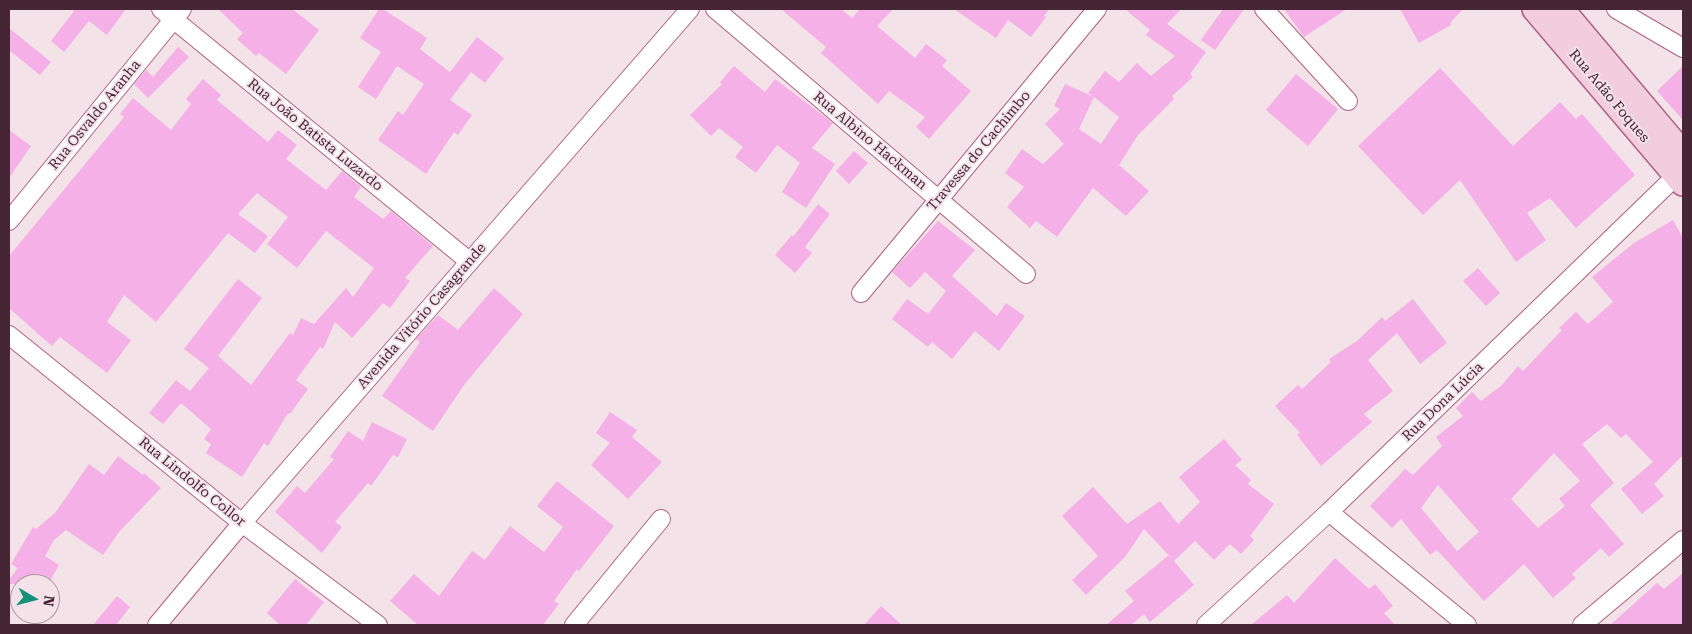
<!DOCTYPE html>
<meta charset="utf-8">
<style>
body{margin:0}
#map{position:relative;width:1692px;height:634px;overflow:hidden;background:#f4e2e9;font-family:"Roboto Serif",serif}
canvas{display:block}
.frame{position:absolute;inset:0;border:10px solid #462634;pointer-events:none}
.north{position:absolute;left:10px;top:574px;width:50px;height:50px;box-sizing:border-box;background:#f4e2e9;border:1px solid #ae97a1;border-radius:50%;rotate:98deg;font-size:14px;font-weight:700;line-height:20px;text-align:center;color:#462634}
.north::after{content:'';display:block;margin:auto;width:18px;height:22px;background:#149076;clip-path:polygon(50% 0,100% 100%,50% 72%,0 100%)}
</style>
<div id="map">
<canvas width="1692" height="634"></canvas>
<div class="frame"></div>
<div class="north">N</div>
</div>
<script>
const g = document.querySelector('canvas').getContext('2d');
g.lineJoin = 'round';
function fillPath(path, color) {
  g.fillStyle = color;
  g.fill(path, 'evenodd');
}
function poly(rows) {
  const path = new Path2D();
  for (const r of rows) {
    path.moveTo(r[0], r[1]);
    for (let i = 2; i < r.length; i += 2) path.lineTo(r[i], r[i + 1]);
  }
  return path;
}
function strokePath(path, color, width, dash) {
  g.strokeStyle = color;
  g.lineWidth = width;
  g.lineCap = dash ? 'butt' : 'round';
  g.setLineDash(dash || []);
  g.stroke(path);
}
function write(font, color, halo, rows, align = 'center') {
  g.font = font + ' "Roboto Serif",serif';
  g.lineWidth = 4;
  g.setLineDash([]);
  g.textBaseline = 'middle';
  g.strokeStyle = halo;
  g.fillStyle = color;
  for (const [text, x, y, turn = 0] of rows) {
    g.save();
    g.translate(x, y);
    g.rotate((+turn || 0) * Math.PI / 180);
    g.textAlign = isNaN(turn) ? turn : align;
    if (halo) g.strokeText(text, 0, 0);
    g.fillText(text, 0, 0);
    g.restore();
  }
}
const building = poly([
 [71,9,126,9,107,35,89,21,64,52,51,41,74,11],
 [218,9,292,9,319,30,286,74,259,53,256,56,237,39,243,33],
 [379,9,383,9,427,38,420,49,450,72,477,37,504,58,485,83,471,72,450,100,472,115,458,135,454,132,426,174,378,140,398,111,403,115,424,84,397,66,376,99,358,87,381,52,360,38],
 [781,9,841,9,852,18,860,9,893,9,877,26,915,58,926,44,947,60,942,66,971,91,929,139,916,127,925,117,889,91,878,104,821,53,826,47],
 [954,9,1049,9,1044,16,1046,17,1031,37,1008,20,996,38],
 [1125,9,1181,9,1167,24,1206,52,1190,74,1193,77,1172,96,1174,99,1138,135,1119,165,1149,191,1126,216,1093,188,1057,237,1036,221,1030,228,1007,207,1024,187,1005,173,1022,149,1043,164,1064,144,1045,124,1060,109,1054,106,1065,84,1094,97,1088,93,1105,71,1119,82,1137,63,1151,76,1175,56,1146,35,1150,30],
 [1094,97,1119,117,1101,144,1079,129],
 [1223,9,1244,9,1215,50,1201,40],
 [1284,9,1347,9,1304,37],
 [1400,9,1463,9,1450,23,1451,25,1419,43],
 [9,28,51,62,40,75,9,50],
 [178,47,189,57,148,98,134,84,146,70,153,77],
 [734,66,765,92,775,79,833,123,812,148,835,164,806,208,782,192,800,163,777,145,756,173,735,157,743,147,719,128,711,136,690,115,722,84,720,82],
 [1683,66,1683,120,1657,91],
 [1440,68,1513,146,1560,102,1576,119,1582,114,1635,175,1576,228,1550,198,1527,213,1546,240,1516,262,1460,180,1423,215,1358,146],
 [1296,74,1338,109,1308,146,1266,110],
 [203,79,221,95,217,100,268,142,278,130,297,145,286,159,326,190,342,171,361,187,354,197,383,219,391,211,433,246,405,278,410,281,390,308,383,303,352,338,335,322,323,349,320,347,296,380,308,389,290,414,288,413,268,446,264,443,242,477,206,453,211,444,204,439,211,429,181,403,163,424,149,413,176,380,190,391,209,368,184,349,238,279,262,298,218,356,251,385,290,333,293,335,301,318,314,324,346,288,353,297,374,268,326,231,297,268,267,244,288,217,257,193,238,214,268,236,255,253,228,233,156,322,124,295,107,322,131,340,107,373,60,337,52,346,9,308,9,256,124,117,120,114,133,98,171,130,191,104,186,99],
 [9,130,31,146,9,178],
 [854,151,868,163,849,184,836,171],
 [818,204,830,214,805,247,812,253,795,273,775,255,792,235,793,237],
 [1673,220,1683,238,1683,455,1654,484,1664,496,1642,514,1621,489,1653,462,1626,434,1621,438,1607,424,1582,444,1614,483,1590,505,1624,544,1609,557,1601,548,1572,574,1576,578,1553,598,1524,564,1484,601,1437,550,1430,555,1401,519,1392,528,1370,506,1405,469,1413,475,1442,446,1436,437,1463,416,1456,408,1472,392,1481,401,1502,385,1518,366,1523,371,1562,330,1559,328,1576,312,1588,324,1613,302,1592,277,1634,243],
 [1554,453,1580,481,1559,499,1565,506,1538,528,1511,499],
 [1438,485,1479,532,1457,551,1421,508],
 [938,221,975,250,952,276,997,316,1006,303,1025,316,999,351,975,331,952,359,932,342,928,347,892,319,907,299,928,314,946,291,925,272,910,288,892,272],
 [1478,268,1500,293,1486,306,1463,281],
 [494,288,523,314,464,385,433,431,382,396,420,342,416,339,438,315,458,330],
 [1413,299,1447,343,1420,364,1397,333,1368,360,1393,391,1364,414,1372,422,1321,466,1297,435,1300,433,1275,406,1298,385,1302,389,1331,362,1329,359,1357,341,1382,317,1385,321],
 [610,412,637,430,632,437,662,462,628,499,591,465,610,443,596,433],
 [372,422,407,439,398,457,393,455,371,486,368,483,335,522,342,527,322,553,275,512,297,486,305,493,334,459,330,457,348,431,363,441],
 [1224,439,1242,460,1235,465,1251,480,1248,484,1274,504,1250,536,1254,540,1241,554,1230,544,1214,560,1195,541,1174,561,1144,529,1125,557,1086,595,1072,580,1098,556,1062,516,1093,487,1127,524,1160,501,1178,524,1200,502,1179,477],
 [118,456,143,475,144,473,161,488,119,532,103,555,66,530,54,540,45,556,59,565,48,584,9,584,9,580,18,568,11,564,33,527,36,529,55,513,89,464,104,475],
 [557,481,614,526,579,571,577,569,554,601,559,604,543,625,418,625,390,601,414,574,439,596,472,551,485,560,510,526,544,552,563,527,537,506],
 [1169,555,1194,585,1150,622,1144,614,1131,625,1106,625,1134,601,1125,591],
 [1335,558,1369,589,1375,584,1393,606,1384,613,1395,625,1251,625,1287,595,1294,603],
 [1683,573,1683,625,1610,625,1657,583,1664,589],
 [295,579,324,602,306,625,280,625,267,613],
 [117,596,130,607,116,625,93,625],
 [881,606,902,625,864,625]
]);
const minor = poly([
 [161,9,470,262],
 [715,9,1026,274],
 [1264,9,1348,101],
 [1616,9,1683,48],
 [9,221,182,9],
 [861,293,1097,9],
 [9,335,242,523,378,625],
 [1329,512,1467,625],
 [157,625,242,523,690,9],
 [574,625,661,519],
 [1206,625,1329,512,1677,175],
 [1582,625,1683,540]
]);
const secondary = poly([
 [1535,9,1683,183],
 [1561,9,1683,154]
]);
const streetNames = [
 ["Rua Adão Foques",1609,96,50],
 ["Rua Osvaldo Aranha",95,115,-51],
 ["Rua João Batista Luzardo",315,135,39],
 ["Rua Albino Hackman",870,141,40],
 ["Travessa do Cachimbo",979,151,-50],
 ["Avenida Vitório Casagrande",422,316,-49],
 ["Rua Dona Lúcia",1443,402,-44],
 ["Rua Lindolfo Collor",192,482,39]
];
fillPath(building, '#f4b0e7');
strokePath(minor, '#ad6182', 20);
strokePath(secondary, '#ad6182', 28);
strokePath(minor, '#fff', 18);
strokePath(secondary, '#f1cdde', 25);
write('14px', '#462634', '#f4e2e9', streetNames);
</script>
